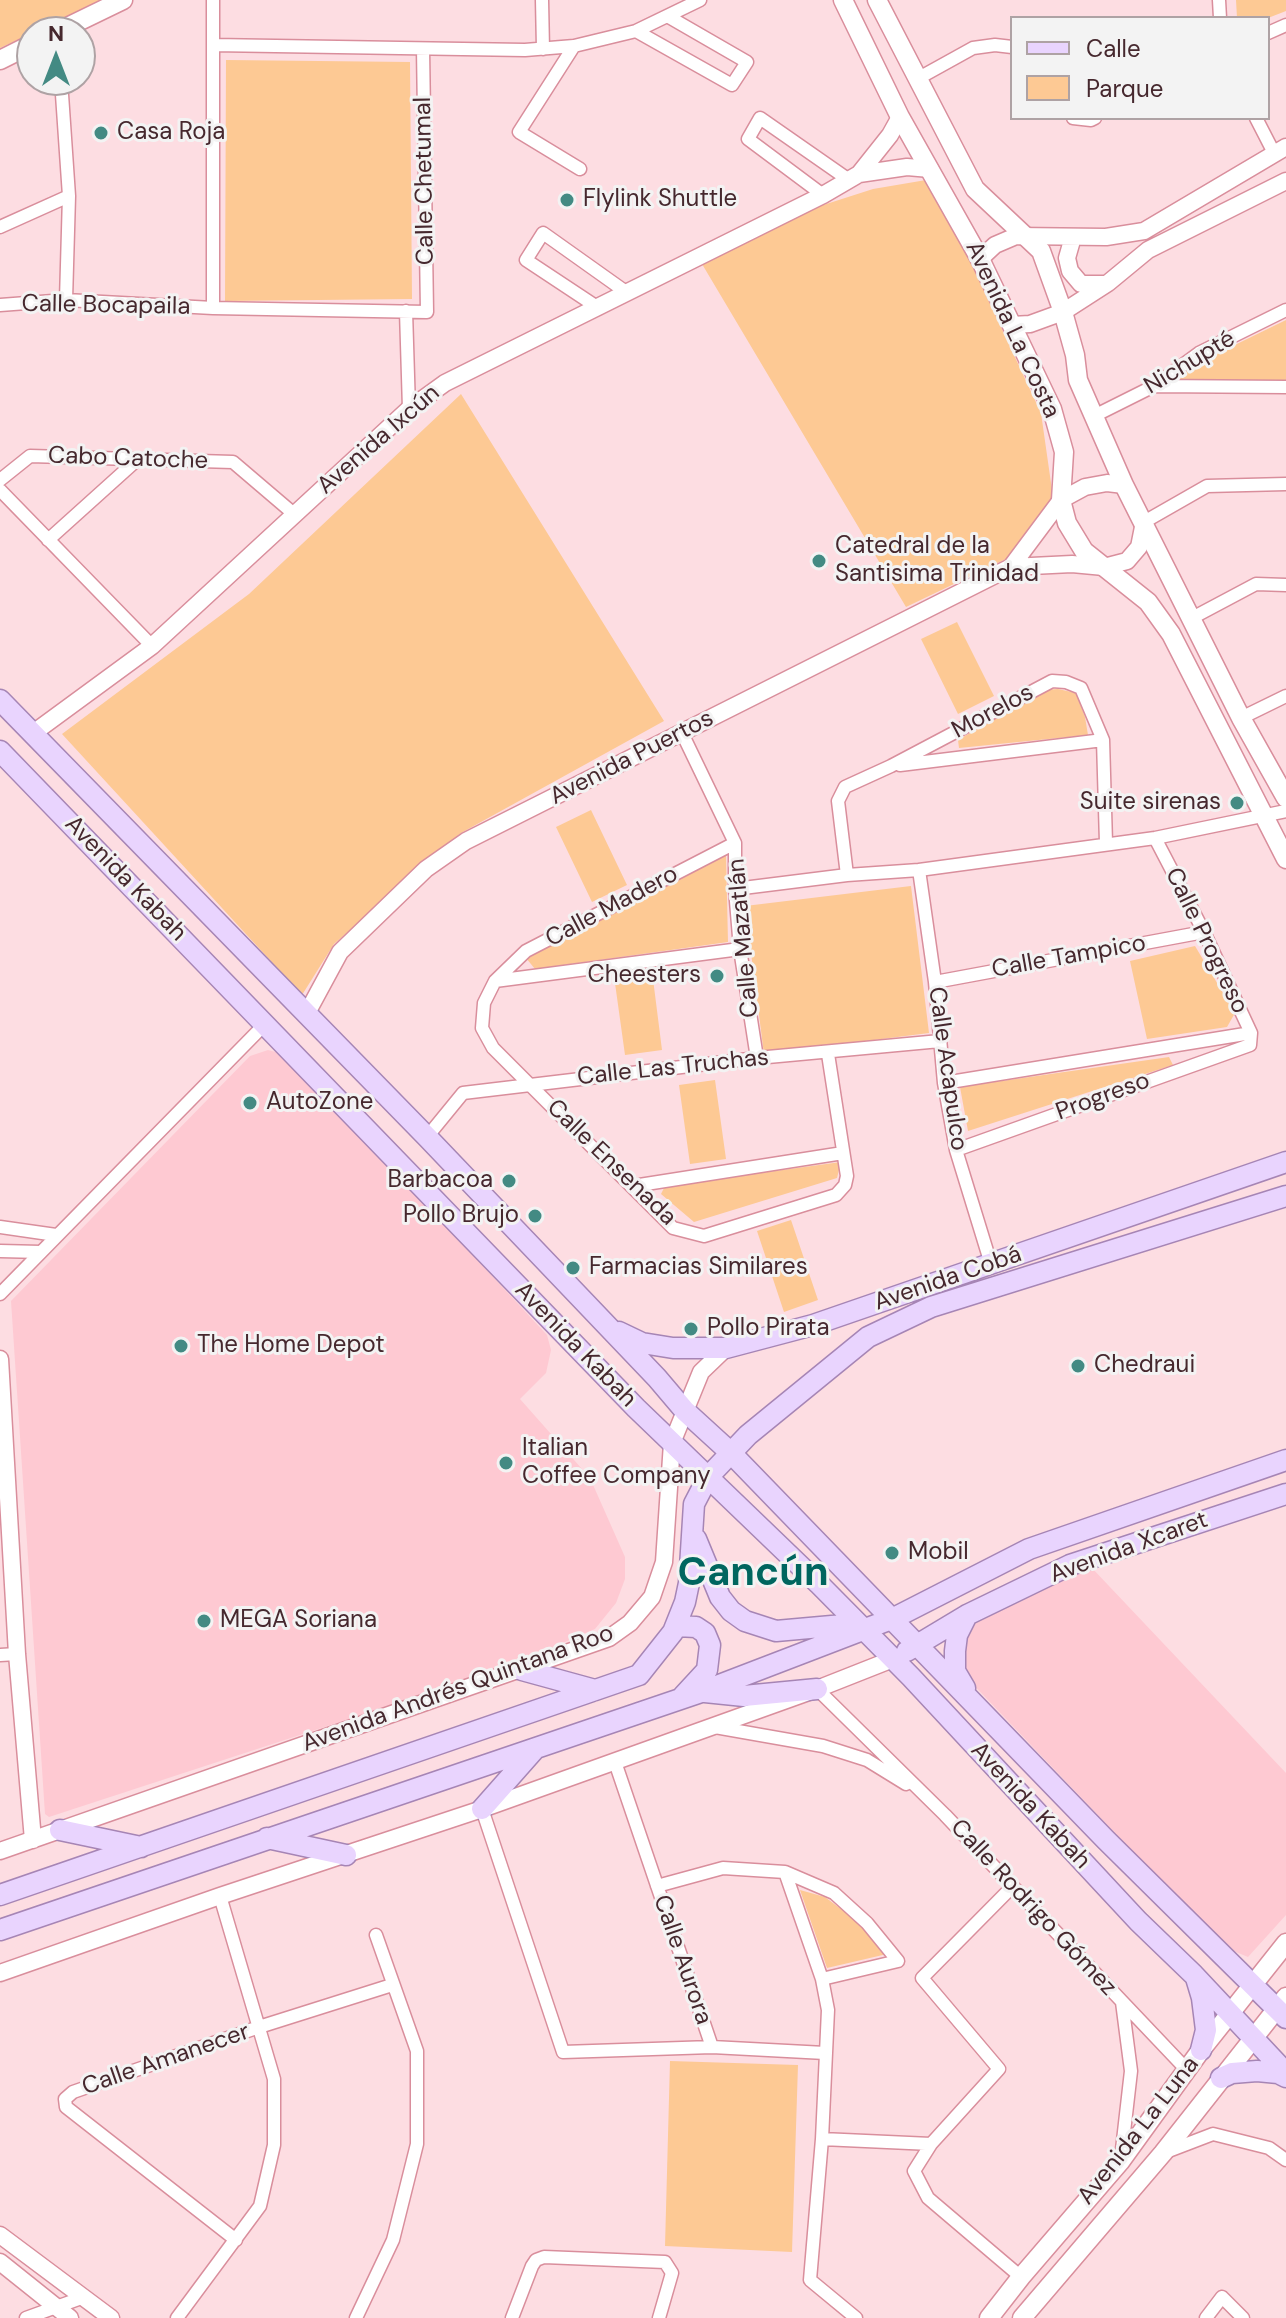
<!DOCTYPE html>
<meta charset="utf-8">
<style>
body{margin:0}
#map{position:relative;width:1286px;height:2318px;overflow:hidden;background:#fddde2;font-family:"DM Sans",sans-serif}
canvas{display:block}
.legend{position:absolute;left:1010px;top:16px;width:260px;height:104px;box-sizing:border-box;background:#f3f3f3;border:2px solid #aea2a4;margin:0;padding:10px 14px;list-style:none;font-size:24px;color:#46282e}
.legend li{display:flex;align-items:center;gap:16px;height:40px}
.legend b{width:40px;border:2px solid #aea2a4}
.north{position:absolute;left:16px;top:16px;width:80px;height:80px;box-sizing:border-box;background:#f3f3f3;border:2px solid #aea2a4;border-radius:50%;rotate:0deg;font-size:22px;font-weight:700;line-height:32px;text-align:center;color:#46282e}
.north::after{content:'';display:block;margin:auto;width:28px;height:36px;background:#438a83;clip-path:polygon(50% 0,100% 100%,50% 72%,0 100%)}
</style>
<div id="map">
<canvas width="1286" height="2318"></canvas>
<ul class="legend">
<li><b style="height:10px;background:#e9d4fe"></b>Calle</li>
<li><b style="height:22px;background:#fdc994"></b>Parque</li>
</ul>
<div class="north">N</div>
</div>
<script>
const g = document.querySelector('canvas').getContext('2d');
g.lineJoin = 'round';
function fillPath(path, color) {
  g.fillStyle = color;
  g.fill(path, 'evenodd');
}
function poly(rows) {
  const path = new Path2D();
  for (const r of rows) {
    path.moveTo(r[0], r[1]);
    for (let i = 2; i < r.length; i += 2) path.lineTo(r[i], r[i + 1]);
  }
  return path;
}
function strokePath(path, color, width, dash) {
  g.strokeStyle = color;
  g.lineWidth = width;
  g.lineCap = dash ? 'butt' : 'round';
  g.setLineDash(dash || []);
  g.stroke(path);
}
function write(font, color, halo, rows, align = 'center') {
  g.font = font + ' "DM Sans",sans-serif';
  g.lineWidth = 6;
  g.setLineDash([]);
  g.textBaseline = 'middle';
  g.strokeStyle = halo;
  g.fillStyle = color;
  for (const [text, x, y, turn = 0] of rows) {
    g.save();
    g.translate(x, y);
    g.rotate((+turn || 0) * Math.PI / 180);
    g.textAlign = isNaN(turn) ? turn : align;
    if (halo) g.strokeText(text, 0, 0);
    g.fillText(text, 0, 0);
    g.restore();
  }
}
const built = poly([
 [268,1050,287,1055,547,1335,551,1350,546,1373,520,1399,590,1478,625,1557,625,1579,616,1603,595,1629,505,1668,49,1817,45,1814,11,1301,250,1056],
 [1091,1567,1286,1773,1286,1915,1248,1957,1224,1947,965,1676,960,1640,971,1620]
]);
const green = poly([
 [0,0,104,0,0,48],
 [1236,0,1286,0,1286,11,1268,18,1237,18],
 [226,60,410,62,412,299,225,301],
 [932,179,1041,413,1053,497,1006,559,906,607,702,264,817,207,873,189],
 [1286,320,1286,383,1168,381,1204,360],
 [461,394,664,721,461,833,334,944,302,995,62,734,249,594],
 [957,622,994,696,958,714,921,639],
 [1058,689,1076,693,1085,717,1088,735,959,748,958,740,1043,690],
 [591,810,627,885,592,902,556,827],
 [726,855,728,942,535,969,526,958],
 [911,886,929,1033,764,1054,745,906],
 [1195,946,1235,1013,1227,1027,1147,1039,1130,961],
 [652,971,662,1050,625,1055,614,976],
 [1169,1057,1173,1065,968,1131,960,1087],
 [715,1080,726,1159,690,1164,679,1085],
 [841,1162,837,1178,694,1222,661,1194,665,1186],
 [791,1220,818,1300,784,1312,757,1231],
 [800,1890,825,1897,858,1922,887,1954,827,1968],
 [670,2061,798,2065,792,2252,665,2246]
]);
const minor = poly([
 [213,0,213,308],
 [542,0,543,49],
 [1219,0,1220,18],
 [636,31,732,85,747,62,669,17],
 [1268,33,1286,25],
 [213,45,525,50,574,46,636,31,700,0],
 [574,46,519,132,580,169],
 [917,79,973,48,995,45,1012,47],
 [61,80,69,196,66,300],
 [1073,118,1091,120,1095,118],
 [1256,118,1274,153],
 [823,195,748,139,760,118,849,180],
 [0,227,69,196],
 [0,305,66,300,213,308,427,312,423,49],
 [597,307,526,260,543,233,626,292],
 [406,311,409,409],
 [1154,386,1286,387],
 [1094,416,1154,386,1199,353,1286,310],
 [0,480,30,456,233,462,294,514],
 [0,490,152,646],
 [1144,522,1207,486,1286,484],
 [48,540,138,459],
 [1192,618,1256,584,1286,585],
 [1241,718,1286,696],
 [682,733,735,843,735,889,740,949,757,1058],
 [900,765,1103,740],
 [735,843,526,951,495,981,484,1003,482,1028,493,1048,673,1228,704,1236,836,1195,845,1185,847,1176,828,1054],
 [919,870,935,982,944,1083,956,1150,991,1264],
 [847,875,838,801,845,787,891,766,1052,681,1066,682,1081,688,1103,740,1106,843],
 [735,889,847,875,919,870,1155,838,1286,811],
 [495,981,740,949],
 [935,982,1204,932],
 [944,1083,1251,1033],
 [427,1137,463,1093,757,1058,940,1041],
 [956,1150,1250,1045,1251,1033,1204,932,1155,838],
 [633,1186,843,1153],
 [0,1227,56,1235],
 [0,1251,41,1252],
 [0,1294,266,1023],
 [0,1655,17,1654],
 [817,1689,945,1815,1187,2070],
 [715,1727,823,1746,867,1760,906,1784],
 [615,1762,712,2047],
 [482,1809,563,2052,712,2047,825,2053],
 [785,1872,822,1979,828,2010,822,2139],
 [657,1886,723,1868,785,1872,834,1893,867,1923,898,1961,822,1979],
 [931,2144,999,2069,922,1978,1012,1887],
 [1166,2152,1213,2134,1269,2148,1286,2160],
 [1121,2158,1131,2071,1122,2002],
 [236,2240,66,2107,65,2099,73,2092,259,2027,392,1985],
 [26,2318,84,2297],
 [177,2318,260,2206,274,2145,274,2079,220,1896],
 [356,2318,393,2240,417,2144,417,2051,376,1935],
 [512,2318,532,2266,536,2260,544,2257,665,2262,672,2273,659,2318],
 [856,2318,810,2280,822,2139,931,2144,914,2171,928,2198,1021,2277],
 [1206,2318,1222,2297,1243,2318]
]);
const tertiary = poly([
 [859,174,907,167,930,169],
 [1073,237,1067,258,1070,271,1081,284,1104,284],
 [980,259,995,245,1016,236,1106,237,1144,231,1286,147],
 [1012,325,1030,324,1063,312,1108,283,1148,250,1286,181],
 [1011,567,1061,500,1085,487,1107,483,1124,485],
 [32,734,152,646,409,409,445,383,823,195,859,174,890,135,900,117],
 [307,1013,340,952,426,869,466,841,1011,567,1072,564,1104,567,1127,561,1139,547,1144,522],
 [0,1359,17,1654,33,1840],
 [0,1851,609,1638,630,1623,652,1597,664,1562,672,1443,701,1372,726,1348],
 [0,1973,220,1896,482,1809,817,1689,893,1659],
 [0,2235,111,2318],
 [0,2262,70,2318]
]);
const secondary = poly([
 [843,0,900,117,980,259,1052,409,1064,452,1061,500,1067,523,1084,551,1148,602,1171,634,1286,859],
 [877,0,975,189,1041,251,1063,312,1075,355,1078,380,1124,485,1241,718,1286,798],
 [57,32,123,0],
 [0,60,32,44],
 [989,2318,1021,2277,1120,2162,1201,2050,1286,1943],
 [1022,2318,1163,2153,1286,1997]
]);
const primary = poly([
 [0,700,427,1137,657,1378,685,1411,731,1453,1106,1840,1286,2018],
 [0,751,636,1408,819,1584,911,1677,1138,1921,1194,1975,1286,2073],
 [619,1332,642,1343,673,1348,726,1348,813,1325,1286,1162],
 [696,1539,720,1597,731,1611,745,1621,776,1631,843,1625,864,1631],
 [676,1626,696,1627,705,1633,710,1645,707,1670,683,1696],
 [907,1651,967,1615,1070,1565,1286,1494],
 [522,1670,595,1690],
 [965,1688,955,1671,955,1651,957,1635,967,1615],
 [705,1692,744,1696,817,1689],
 [482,1809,535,1749],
 [60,1830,141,1847],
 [267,1838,346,1855],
 [0,1895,639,1675,673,1632,685,1602,689,1583,694,1504,708,1477,748,1435,868,1337,931,1307,1286,1196],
 [0,1930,701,1692,894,1618,1029,1549,1286,1460],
 [1196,1978,1202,1998,1206,2030,1201,2050],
 [1221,2078,1232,2073,1257,2071,1278,2073,1286,2077]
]);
const markers = [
 [101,133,8,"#438a83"],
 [567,200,8,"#438a83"],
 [819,561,8,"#438a83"],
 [1237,803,8,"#438a83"],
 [717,976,8,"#438a83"],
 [250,1103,8,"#438a83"],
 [509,1181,8,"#438a83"],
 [535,1216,8,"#438a83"],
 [573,1268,8,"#438a83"],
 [691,1329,8,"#438a83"],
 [181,1346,8,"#438a83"],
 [1078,1366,8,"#438a83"],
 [506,1463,8,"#438a83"],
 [892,1553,8,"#438a83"],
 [204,1621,8,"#438a83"]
];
const poiNames = [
 ["Casa Roja",117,133],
 ["Flylink Shuttle",583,200],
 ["Catedral de la",835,547],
 ["Santisima Trinidad",835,575],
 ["Suite sirenas",1221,803,"right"],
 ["Cheesters",701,976,"right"],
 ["AutoZone",266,1103],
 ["Barbacoa",493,1181,"right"],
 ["Pollo Brujo",519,1216,"right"],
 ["Farmacias Similares",589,1268],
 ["Pollo Pirata",707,1329],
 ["The Home Depot",197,1346],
 ["Chedraui",1094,1366],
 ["Italian",522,1449],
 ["Coffee Company",522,1477],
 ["Mobil",908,1553],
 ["MEGA Soriana",220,1621]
];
const streetNames = [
 ["Calle Chetumal",425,181,-91],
 ["Calle Bocapaila",106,306,1],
 ["Avenida La Costa",1012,330,65],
 ["Nichupté",1190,363,-31],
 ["Avenida Ixcún",379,440,-41],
 ["Cabo Catoche",128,459,2],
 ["Morelos",993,712,-28],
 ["Avenida Puertos",632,758,-27],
 ["Avenida Kabah",125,879,46],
 ["Calle Madero",612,907,-28],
 ["Calle Mazatlán",744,938,-95],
 ["Calle Progreso",1206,941,64],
 ["Calle Tampico",1069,957,-10],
 ["Calle Las Truchas",673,1068,-6],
 ["Calle Acapulco",947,1069,82],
 ["Progreso",1103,1097,-20],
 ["Calle Ensenada",611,1163,44],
 ["Avenida Cobá",948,1279,-19],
 ["Avenida Kabah",575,1345,46],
 ["Avenida Xcaret",1129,1548,-20],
 ["Avenida Andrés Quintana Roo",458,1689,-20],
 ["Avenida Kabah",1030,1806,47],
 ["Calle Rodrigo Gómez",1033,1908,47],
 ["Calle Aurora",682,1960,71],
 ["Calle Amanecer",166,2060,-19],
 ["Avenida La Luna",1139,2131,-52]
];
const townNames = [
 ["Cancún",753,1575]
];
fillPath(built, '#fec9d2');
fillPath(green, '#fdc994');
strokePath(minor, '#d98e9c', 15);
strokePath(tertiary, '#d98e9c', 19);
strokePath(secondary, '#d98e9c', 21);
strokePath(primary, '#a685b5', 23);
strokePath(minor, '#fff', 12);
strokePath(tertiary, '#fff', 16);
strokePath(secondary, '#fff', 18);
strokePath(primary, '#e9d4fe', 20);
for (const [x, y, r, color] of markers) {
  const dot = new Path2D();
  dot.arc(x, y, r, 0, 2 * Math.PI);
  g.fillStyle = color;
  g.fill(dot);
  strokePath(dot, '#f3f3f3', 3);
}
write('24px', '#46282e', '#f3f3f3', poiNames, 'left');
write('24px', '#46282e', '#f3f3f3', streetNames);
write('bold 40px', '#00665f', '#f3f3f3', townNames);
</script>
